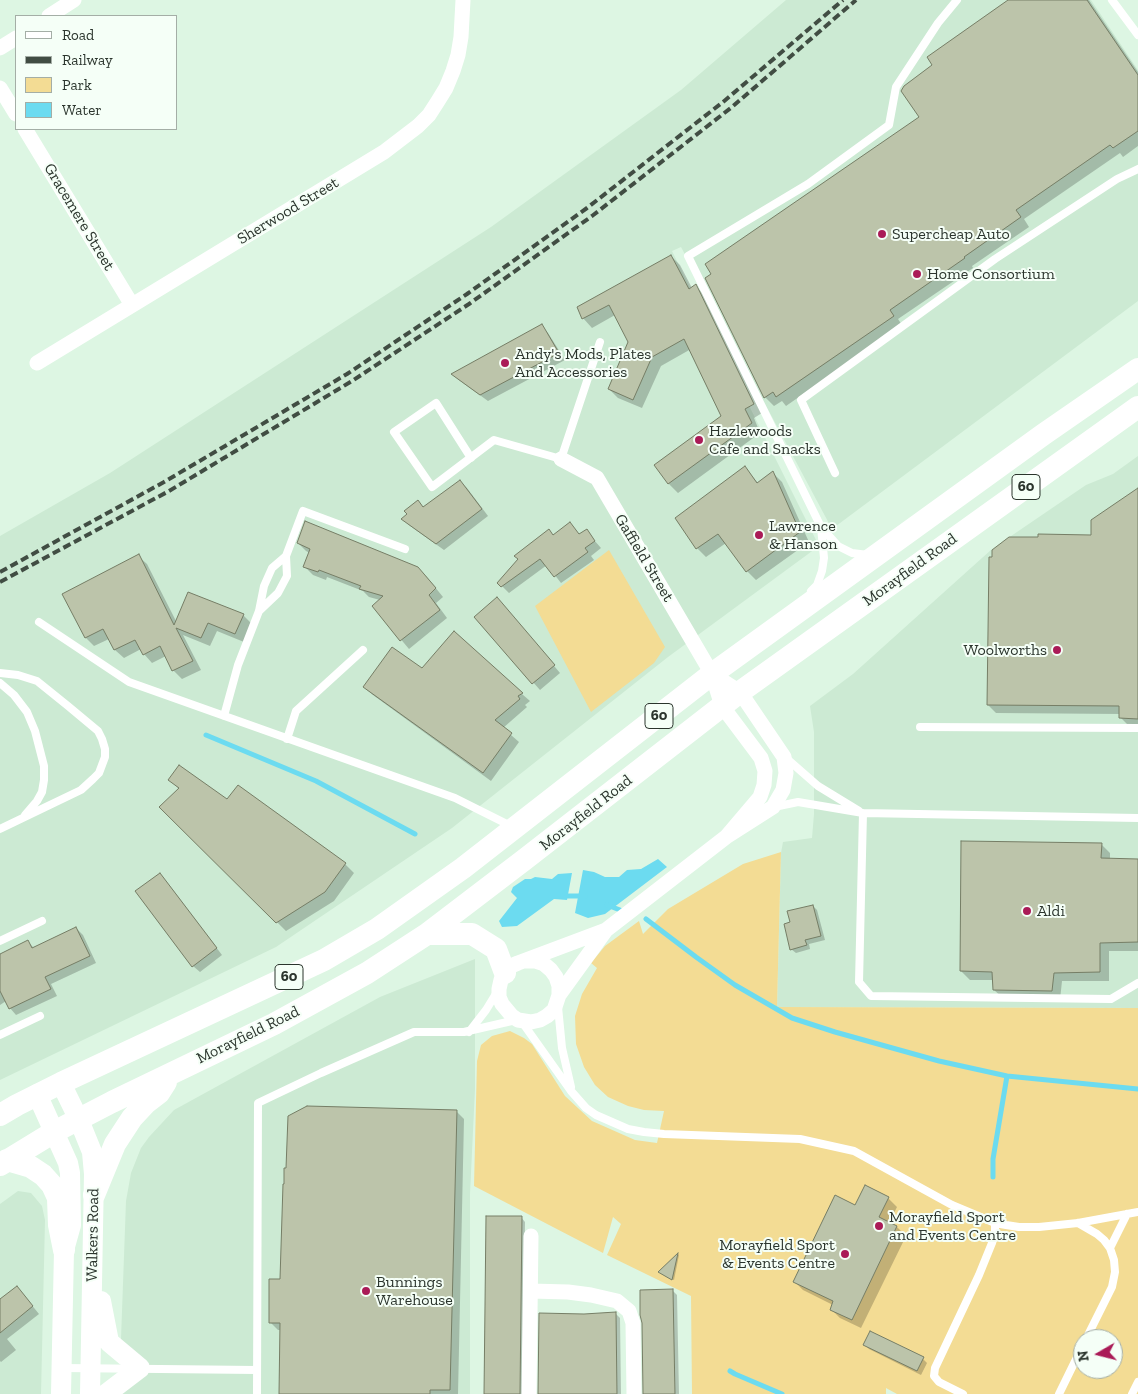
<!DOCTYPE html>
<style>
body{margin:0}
#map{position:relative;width:1138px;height:1394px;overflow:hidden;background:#ddf6e3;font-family:"Zilla Slab",serif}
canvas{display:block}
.legend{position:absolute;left:15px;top:15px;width:162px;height:115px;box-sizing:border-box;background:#f5fff7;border:1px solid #a4aea6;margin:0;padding:6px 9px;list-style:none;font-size:15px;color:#2b352d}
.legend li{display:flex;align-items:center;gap:10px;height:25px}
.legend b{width:25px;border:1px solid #a4aea6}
.north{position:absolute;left:1073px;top:1329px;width:50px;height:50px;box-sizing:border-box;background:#f5fff7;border:1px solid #a4aea6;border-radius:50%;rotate:262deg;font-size:14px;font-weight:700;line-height:20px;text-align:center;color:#2b352d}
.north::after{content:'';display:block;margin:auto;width:18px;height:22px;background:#aa1b57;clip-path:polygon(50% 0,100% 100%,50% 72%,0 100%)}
</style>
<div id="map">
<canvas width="1138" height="1394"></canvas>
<ul class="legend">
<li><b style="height:6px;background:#fff"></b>Road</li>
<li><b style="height:6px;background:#414d43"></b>Railway</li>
<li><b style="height:14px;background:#f3dc94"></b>Park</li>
<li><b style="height:14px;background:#6cdbf0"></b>Water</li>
</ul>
<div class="north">N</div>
</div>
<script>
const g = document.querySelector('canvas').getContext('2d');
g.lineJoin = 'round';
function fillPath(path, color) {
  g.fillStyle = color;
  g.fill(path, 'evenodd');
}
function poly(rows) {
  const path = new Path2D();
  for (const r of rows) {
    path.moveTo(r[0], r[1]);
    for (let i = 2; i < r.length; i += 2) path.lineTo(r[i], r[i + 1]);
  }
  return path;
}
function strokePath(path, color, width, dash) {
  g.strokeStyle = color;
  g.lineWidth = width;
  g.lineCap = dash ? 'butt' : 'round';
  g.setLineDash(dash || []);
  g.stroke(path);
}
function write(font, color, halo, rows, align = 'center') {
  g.font = font + ' "Zilla Slab",serif';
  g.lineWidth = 4;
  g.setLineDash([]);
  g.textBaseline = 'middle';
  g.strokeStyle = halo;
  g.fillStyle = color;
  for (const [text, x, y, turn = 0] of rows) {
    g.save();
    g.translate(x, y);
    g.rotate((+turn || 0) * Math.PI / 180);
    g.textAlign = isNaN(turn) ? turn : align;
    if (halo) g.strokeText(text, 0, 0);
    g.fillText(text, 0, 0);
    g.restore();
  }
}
const built = poly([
 [786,0,1091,0,1138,70,1138,301,832,529,681,247,672,251,819,546,668,657,452,828,276,947,0,1080,0,536,110,473,491,227,681,90],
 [1138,456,1138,1008,777,1007,781,853,783,842,812,838,814,814,814,732,810,706,853,674,992,549,1086,485,1113,474],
 [475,959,475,1089,470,1194,470,1394,119,1394,126,1201,131,1173,141,1148,149,1137,174,1110,380,997],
 [18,1191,31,1193,42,1206,45,1220,41,1394,0,1394,0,1204]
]);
const green = poly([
 [609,550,665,647,654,663,591,712,535,606],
 [781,852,777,1007,1138,1008,1138,1394,897,1394,886,1388,886,1394,692,1394,691,1296,607,1255,621,1224,613,1217,603,1253,474,1186,477,1061,481,1045,492,1036,510,1031,524,1038,532,1044,565,1096,592,1121,635,1140,657,1143,664,1111,644,1110,628,1106,608,1097,595,1085,584,1067,576,1044,575,1016,582,994,597,968,591,963,605,946,639,921,643,934,668,909,743,864],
 [1083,1339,1113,1339,1113,1369,1083,1369]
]);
const water = poly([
 [658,859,667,867,605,914,588,918,575,913,583,870,594,872,605,877,619,877,627,870,641,869],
 [572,873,567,900,554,899,517,926,502,927,499,921,517,898,511,892,513,887,525,879,531,879,535,877,552,879,558,874]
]);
const shadow = poly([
 [1011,0,1089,0,1138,72,1138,146,1123,157,1120,153,1024,219,1029,227,972,266,973,268,898,319,902,325,786,406,782,401,774,406,765,397,921,117,934,66],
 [671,256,680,265,692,288,696,286,704,295,762,413,754,418,760,433,678,493,669,484,656,465,723,416,691,349,661,366,642,408,618,398,609,389,629,342,615,315,592,328,583,318,579,308],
 [541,326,548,333,565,360,488,401,459,380,453,374],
 [745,468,758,483,773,473,782,482,809,542,756,580,747,571,726,543,706,557,697,548],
 [460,482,467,488,488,516,444,550,409,525,403,519,418,501,424,508],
 [1138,490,1138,726,1129,726,1121,718,1121,714,996,713,988,705,1092,536],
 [570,524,580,535,586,531,601,548,591,556,594,560,561,583,547,565,509,593,499,583,553,536],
 [298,543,426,576,443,597,436,603,447,618,409,649,373,606,380,600,369,597,363,591,327,577,326,580,313,575,305,567,310,553,306,551],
 [138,556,147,564,177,623,243,615,252,624,244,642,217,631,210,646,183,635,201,670,182,679,173,670,166,656,152,663,144,654,141,649,124,658,115,650,109,639,94,646,86,638],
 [504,606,560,673,540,690,476,617],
 [364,687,522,694,530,701,525,705,527,707,503,728,519,742,491,781,373,695],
 [170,780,227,801,345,864,354,873,334,901,286,931,161,807,179,789],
 [1101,844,1110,853,1110,860,1138,860,1138,951,1109,951,1109,981,1062,981,1060,1000,1004,999,994,990,994,980,970,980,961,971],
 [160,874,166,881,222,955,200,972,193,966],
 [813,906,817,910,825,940,809,944,810,949,796,953,791,949],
 [76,928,83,935,96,963,51,984,57,996,16,1015,10,1008,6,1001,0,1005,0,955,28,942,34,948],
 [456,1111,464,1119,458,1394,280,1394,281,1330,278,1330,270,1322,282,1281],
 [888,1198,897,1207,889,1223,897,1227,906,1236,861,1328,840,1318,831,1309,833,1305,803,1290,794,1281,856,1207],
 [521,1217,525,1222,523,1394,486,1394],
 [678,1254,679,1255,674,1280,661,1273],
 [17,1287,39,1314,7,1339,16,1350,1,1362,0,1361,0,1301],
 [673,1291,677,1295,679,1394,645,1394],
 [616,1314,620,1318,621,1394,540,1394],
 [865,1345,923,1359,927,1363,921,1375,869,1349]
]);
const stream = poly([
 [206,735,316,781,415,834],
 [563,896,585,896],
 [607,905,620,910],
 [646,919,696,957,735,985,792,1018,835,1032,939,1061,1007,1076,1138,1089],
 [993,1177,993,1159,1007,1076],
 [730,1371,735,1374,782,1394]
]);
const building = poly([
 [1008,0,1087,0,1138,75,1138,131,1113,148,1110,145,1016,210,1021,217,964,257,965,258,890,310,894,316,776,397,773,392,764,398,705,278,711,274,705,264,919,117,901,91,904,86,932,65,927,57,1008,0],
 [671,255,689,289,696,284,754,404,745,409,752,423,668,484,654,465,721,416,684,339,652,357,633,400,608,389,628,342,609,305,582,319,577,307,671,255],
 [542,324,559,353,480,395,451,374,542,324],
 [745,466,757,483,773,471,800,532,746,572,718,534,696,549,675,518,745,466],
 [460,480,482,509,436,544,401,519,407,514,404,511,418,500,423,507,460,480],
 [1138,488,1138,719,1119,718,1119,706,987,705,989,557,992,557,992,550,1009,537,1038,537,1038,534,1091,535,1091,520,1138,488],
 [305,521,418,567,436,588,429,595,440,610,400,641,372,606,383,596,359,589,361,586,319,570,318,572,303,567,310,549,297,543,305,521],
 [570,522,579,534,587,529,595,541,585,548,588,552,554,577,540,559,501,587,497,583,518,559,514,556,549,529,553,535,570,522],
 [139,554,174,625,188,592,244,614,235,634,208,623,201,638,176,628,193,661,172,671,160,646,143,655,135,640,114,650,103,629,85,638,62,594,139,554],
 [497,597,555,665,532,684,474,617,497,597],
 [454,631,523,693,518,696,520,699,495,720,512,733,483,773,363,687,392,647,422,668,454,631],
 [179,765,227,799,238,785,346,863,325,892,276,923,159,807,179,788,168,780,179,765],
 [961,841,1102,843,1101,858,1138,859,1138,942,1100,943,1100,972,1054,973,1052,991,993,990,992,972,960,971,961,841],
 [160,873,217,948,192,967,135,891,160,873],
 [813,905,821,936,805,940,807,945,790,950,784,924,790,922,787,911,813,905],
 [76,927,90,956,45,977,51,989,9,1009,0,991,0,954,28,940,32,948,76,927],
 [307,1106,457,1110,450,1390,430,1390,430,1394,279,1394,280,1323,269,1323,269,1279,280,1279,283,1184,284,1184,284,1168,286,1168,288,1116,307,1106],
 [865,1185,889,1197,879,1217,897,1226,852,1320,830,1310,833,1301,793,1282,835,1195,855,1205,865,1185],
 [486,1216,522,1216,520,1394,484,1394,486,1216],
 [678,1253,672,1280,658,1272,678,1253],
 [17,1286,33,1306,0,1333,0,1299,17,1286],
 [673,1289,675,1394,643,1394,642,1323,640,1315,640,1290,673,1289],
 [616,1312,617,1394,538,1394,539,1313,584,1314,616,1312],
 [870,1331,924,1357,917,1371,863,1345,870,1331]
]);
const service = poly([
 [1112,0,1138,35],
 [471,458,436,403,394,432,432,487,494,440,561,459,600,342],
 [835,473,801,400,995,259,1117,179,1138,169],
 [868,555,852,553,838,546,821,527,688,256,808,184,889,125,896,87,938,23,957,0],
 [811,591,817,585,822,571,824,558,821,527],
 [259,611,278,593,287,576,286,556,303,511,405,549],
 [39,622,129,682,455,798,511,826],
 [0,673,18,675,37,681,68,706,98,731,102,739,105,749,105,757,99,773,93,779,81,790,0,829],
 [0,683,14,695,27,712,35,731,44,766,44,780,42,792,37,801,25,815],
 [224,716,238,665,259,611,264,586,272,568,286,556],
 [920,727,1138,728],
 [287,739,296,711,363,650],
 [786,758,818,786,859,811],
 [774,807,798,802,863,813,1138,818],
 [863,813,859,982,871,996,1111,999,1138,983],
 [0,941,42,921],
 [558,1007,562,1048,571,1087],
 [522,1022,571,1091,586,1108,596,1115,628,1129,644,1132,664,1134,800,1139,854,1151,952,1205,995,1223,1006,1225,1019,1227,1039,1227,1078,1223,1138,1212],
 [469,1032,486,1010,497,992],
 [0,1035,40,1016],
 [1078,1223,1097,1234,1104,1240,1110,1248,1114,1260,1115,1272,1112,1287,1086,1339],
 [1110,1248,1127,1214],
 [62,1368,257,1370],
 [257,1394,258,1103,321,1073,414,1032,464,1032,516,1020],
 [963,1394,939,1382,934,1376,935,1368,979,1275,992,1243,995,1233,995,1223],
 [1059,1394,1083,1345],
 [1132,1394,1138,1382]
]);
const minor = poly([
 [49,16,74,0],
 [0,48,16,38],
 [0,88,16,114],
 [25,129,132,305],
 [37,363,384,152,418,126,429,115,438,101,446,88,453,71,458,55,461,37,463,0],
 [561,459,597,478,712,674,722,706,761,758,765,771,764,785,760,797,726,837],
 [526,961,535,961,544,964,551,970,556,977,559,986,559,995,554,1010,547,1016,540,1020,531,1022,518,1020,512,1016,502,1004,499,997,499,989,501,980,505,973,511,966,518,963,606,930],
 [559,995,606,930,726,837,773,807,783,790,786,773,784,757,740,692,712,674],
 [531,1291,568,1292,591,1295,617,1301,629,1311,633,1323,634,1394],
 [529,1394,531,1236]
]);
const secondary = poly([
 [61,1083,79,1120,92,1152,94,1174,90,1394],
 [37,1094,68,1163,70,1173,71,1225,64,1250,61,1394],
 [101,1301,109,1342,140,1368,106,1394]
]);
const primary = poly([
 [427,934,472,934,496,949,505,973],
 [0,1115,17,1105,61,1083,324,960,377,929,463,868,712,674,1044,434,1138,369],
 [7,1160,31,1167,43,1175,52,1185,58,1198,59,1225,64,1250],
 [0,1165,54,1132,112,1102,274,1024,367,973,427,934,524,860,740,692,1138,407],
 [94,1195,115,1144,132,1118,146,1103,159,1093,166,1082]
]);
const rail = poly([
 [0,572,164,482,347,374,467,294,587,208,723,102,843,0],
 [0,582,169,491,352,381,469,304,592,216,732,107,856,0]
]);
const markers = [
 [882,234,5,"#aa1b57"],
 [917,274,5,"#aa1b57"],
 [505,363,5,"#aa1b57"],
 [699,440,5,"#aa1b57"],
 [759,535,5,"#aa1b57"],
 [1057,650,5,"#aa1b57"],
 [1027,911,5,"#aa1b57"],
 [879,1226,5,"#aa1b57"],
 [845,1254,5,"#aa1b57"],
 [366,1291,5,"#aa1b57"]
];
const shields = [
 [1026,487,28],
 [659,716,28],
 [289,977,28]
];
const shieldNames = [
 ["60",1026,487],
 ["60",659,716],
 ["60",289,977]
];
const streetNames = [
 ["Sherwood Street",288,211,-31],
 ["Gracemere Street",79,217,59],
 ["Gaffield Street",644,558,59],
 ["Morayfield Road",910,570,-36],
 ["Morayfield Road",586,813,-38],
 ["Morayfield Road",248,1035,-26],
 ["Walkers Road",93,1235,-89]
];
const poiNames = [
 ["Supercheap Auto",892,234],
 ["Home Consortium",927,274],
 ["Andy's Mods, Plates",515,354],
 ["And Accessories",515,372],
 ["Hazlewoods",709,431],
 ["Cafe and Snacks",709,449],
 ["Lawrence",769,526],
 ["& Hanson",769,544],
 ["Woolworths",1047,650,"right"],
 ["Aldi",1037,911],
 ["Morayfield Sport",889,1217],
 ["and Events Centre",889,1235],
 ["Morayfield Sport",835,1245,"right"],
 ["& Events Centre",835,1263,"right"],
 ["Bunnings",376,1282],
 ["Warehouse",376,1300]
];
fillPath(built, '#ccead3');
fillPath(green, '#f3dc94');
fillPath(water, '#6cdbf0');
fillPath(shadow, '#0003');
strokePath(stream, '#6cdbf0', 5);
fillPath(building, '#bcc4aa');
strokePath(building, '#767e66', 1);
strokePath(service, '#fff', 8);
strokePath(minor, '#fff', 15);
strokePath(secondary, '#fff', 20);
strokePath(primary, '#fff', 22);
strokePath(rail, '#414d43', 4, [8, 4]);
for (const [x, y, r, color] of markers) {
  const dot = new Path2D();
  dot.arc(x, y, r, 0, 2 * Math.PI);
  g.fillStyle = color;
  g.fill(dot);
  strokePath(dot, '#f5fff7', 2);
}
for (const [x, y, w] of shields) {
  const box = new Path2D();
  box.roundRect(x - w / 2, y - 12.5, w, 25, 4);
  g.fillStyle = '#f5fff7';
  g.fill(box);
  strokePath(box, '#2b352d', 1);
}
write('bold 15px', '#2b352d', null, shieldNames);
write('16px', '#2b352d', '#f5fff7', streetNames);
write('16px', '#2b352d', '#f5fff7', poiNames, 'left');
</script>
